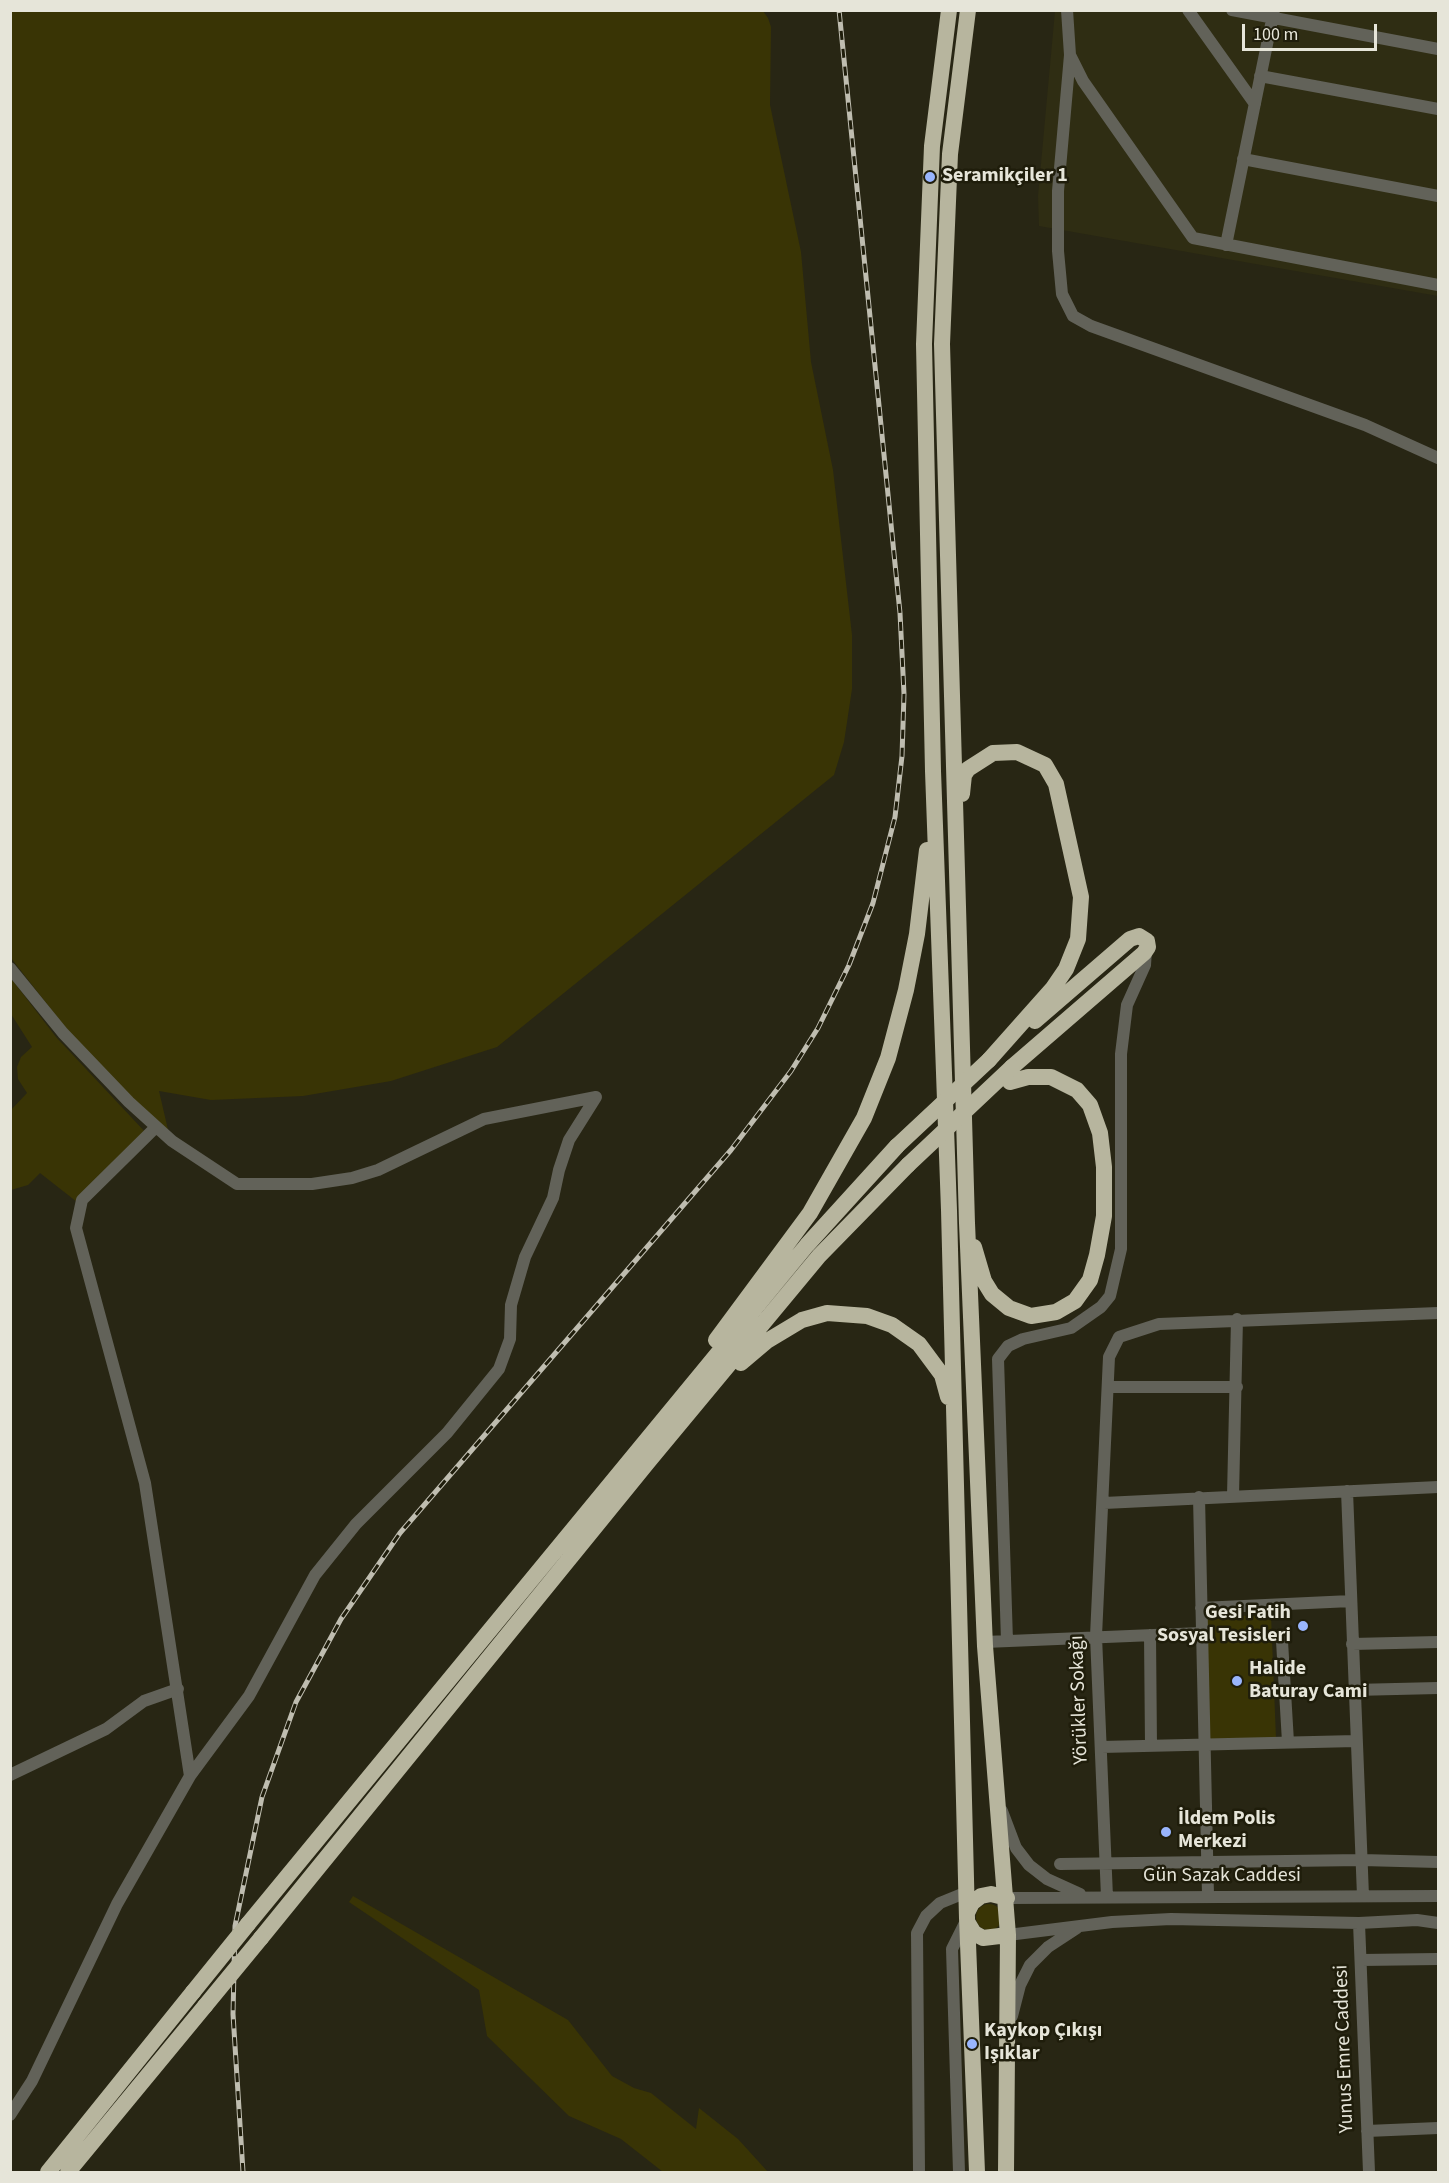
<!DOCTYPE html>
<meta charset="utf-8">
<style>
body{margin:0}
#map{position:relative;width:1449px;height:2183px;overflow:hidden;background:#282614;font-family:"Source Sans 3",sans-serif}
canvas{display:block}
.frame{position:absolute;inset:0;border:12px solid #e6e5d9;pointer-events:none}
.scale{position:absolute;left:1242px;top:24px;width:135px;height:27px;box-sizing:border-box;border:3px solid #e6e5d9;border-top:0;padding-left:8px;font-size:18px;line-height:21px;white-space:nowrap;color:#e6e5d9;-webkit-text-stroke:4px #1f1d0b;paint-order:stroke}
</style>
<div id="map">
<canvas width="1449" height="2183"></canvas>
<div class="frame"></div>
<div class="scale">100 m</div>
</div>
<script>
const g = document.querySelector('canvas').getContext('2d');
g.lineJoin = 'round';
function fillPath(path, color) {
  g.fillStyle = color;
  g.fill(path, 'evenodd');
}
function poly(rows) {
  const path = new Path2D();
  for (const r of rows) {
    if (r.length === 3) {
      path.moveTo(r[0] + r[2], r[1]);
      path.arc(r[0], r[1], r[2], 0, 2 * Math.PI);
      continue;
    }
    path.moveTo(r[0], r[1]);
    for (let i = 2; i < r.length; i += 2) path.lineTo(r[i], r[i + 1]);
  }
  return path;
}
function strokePath(path, color, width, dash) {
  g.strokeStyle = color;
  g.lineWidth = width;
  g.lineCap = dash ? 'butt' : 'round';
  g.setLineDash(dash || []);
  g.stroke(path);
}
function write(font, color, halo, rows, align = 'center') {
  g.font = font + ' "Source Sans 3",sans-serif';
  g.lineWidth = 5;
  g.setLineDash([]);
  g.textBaseline = 'middle';
  g.strokeStyle = halo;
  g.fillStyle = color;
  for (const [text, x, y, turn = 0] of rows) {
    g.save();
    g.translate(x, y);
    g.rotate((+turn || 0) * Math.PI / 180);
    g.textAlign = isNaN(turn) ? turn : align;
    if (halo) g.strokeText(text, 0, 0);
    g.fillText(text, 0, 0);
    g.restore();
  }
}
const built = poly([
 [1055,11,1438,11,1438,296,1039,226,1038,196]
]);
const green = poly([
 [11,11,763,11,768,18,771,27,770,105,801,252,811,362,833,470,852,635,852,689,844,742,834,775,497,1047,391,1081,303,1096,211,1100,159,1091,169,1134,115,1083,65,1027,11,958],
 [10,977,56,1037,147,1134,77,1202,40,1173,28,1185,11,1190,11,1110,27,1093,18,1079,17,1067,21,1057,32,1047,11,1014],
 [1271,1615,1276,1738,1209,1741,1205,1617],
 [353,1896,568,2020,612,2076,634,2088,651,2093,696,2129,699,2108,738,2139,768,2172,663,2172,621,2139,569,2116,487,2036,479,1990,349,1902],
 [989,1917,13]
]);
const minor = poly([
 [1067,10,1070,55,1083,81,1193,238,1438,285],
 [1188,10,1255,104],
 [1232,10,1438,49],
 [1070,55,1058,191,1058,251,1062,294,1073,316,1091,326,1365,425,1438,458],
 [1260,76,1438,109],
 [1243,159,1438,196],
 [1226,245,1274,10],
 [10,968,63,1033,129,1102,172,1141,237,1184,312,1184,352,1178,378,1170,484,1119,596,1097],
 [156,1127,82,1200,76,1228,145,1483,190,1776],
 [1108,1387,1237,1387],
 [1347,1491,1363,1896],
 [1233,1496,1237,1319],
 [1199,1497,1208,1895],
 [1104,1503,1438,1487],
 [1201,1608,1351,1601],
 [1150,1635,1151,1746],
 [1007,1641,998,1359,1008,1346,1023,1339,1071,1328,1101,1307,1110,1296,1121,1249,1121,1054,1127,1005,1145,965,1146,950],
 [1282,1641,1288,1742],
 [985,1642,1202,1633],
 [1352,1644,1438,1642],
 [1354,1690,1438,1688],
 [1101,1747,1356,1741],
 [10,1775,106,1729,144,1701,178,1689],
 [1002,1811,1016,1848,1029,1865,1047,1879,1080,1894],
 [1060,1864,1362,1860,1438,1862],
 [1107,1897,1096,1636,1109,1357,1119,1337,1159,1324,1438,1313],
 [1007,1898,1438,1896],
 [1359,1923,1369,2172],
 [1008,1935,1112,1922,1171,1919,1359,1923,1417,1920,1438,1923],
 [1361,1960,1438,1959],
 [1012,2016,1020,1985,1030,1965,1048,1947,1077,1928],
 [10,2115,32,2081,117,1904,190,1776,249,1696,315,1575,356,1524,447,1433,499,1369,510,1339,511,1305,525,1257,553,1198,559,1170,569,1140,596,1097],
 [1367,2131,1438,2128],
 [919,2172,917,1933,926,1916,940,1903,967,1892],
 [959,2172,952,1949,967,1919]
]);
const highway = poly([
 [949,10,932,146,924,344,933,771,949,1210,967,1918,977,2172],
 [968,10,950,154,942,344,967,1223,985,1646,1008,1935,1006,2172],
 [962,794,964,775,968,769,993,753,1017,752,1045,765,1056,784,1081,897,1078,939,1066,969,1053,988,989,1060],
 [1012,1067,1144,953,1148,947,1147,941,1139,936,1130,939,1035,1021],
 [974,1247,984,1281,992,1294,1009,1308,1031,1316,1056,1312,1075,1301,1090,1280,1097,1255,1104,1216,1104,1167,1100,1133,1090,1105,1077,1090,1051,1077,1028,1077,1010,1082],
 [716,1340,810,1213,864,1118,888,1058,906,990,917,934,927,850],
 [741,1363,767,1341,802,1320,827,1313,867,1316,892,1325,919,1344,942,1375,948,1397],
 [967,1913,972,1903,981,1896,991,1894,1007,1898],
 [968,1923,974,1933,983,1938,1008,1935],
 [248,1924,807,1245,897,1146],
 [261,1938,648,1462,819,1256,908,1165],
 [48,2172,193,1992],
 [68,2172,205,2006]
]);
const rail = poly([
 [243,2172,233,2014,235,1926,262,1797,296,1702,341,1619,400,1533,731,1150,791,1071,818,1028,849,965,873,903,895,817,902,756,904,694,900,613,839,10]
]);
const highwayBridge = poly([
 [897,1146,989,1060],
 [908,1165,1012,1067],
 [193,1992,248,1924],
 [205,2006,261,1938]
]);
const markers = [
 [930,177,6,"#99b5fd"],
 [1303,1626,6,"#99b5fd"],
 [1237,1681,6,"#99b5fd"],
 [1166,1832,6,"#99b5fd"],
 [972,2044,6,"#99b5fd"]
];
const poiNames = [
 ["Seramikçiler 1",942,177],
 ["Gesi Fatih",1291,1614,"right"],
 ["Sosyal Tesisleri",1291,1637,"right"],
 ["Halide",1249,1670],
 ["Baturay Cami",1249,1693],
 ["İldem Polis",1178,1820],
 ["Merkezi",1178,1843],
 ["Kaykop Çıkışı",984,2032],
 ["Işıklar",984,2055]
];
const streetNames = [
 ["Yörükler Sokağı",1080,1700,-92],
 ["Gün Sazak Caddesi",1222,1877],
 ["Yunus Emre Caddesi",1345,2049,-92]
];
fillPath(built, '#2f2d13');
fillPath(green, '#393405');
strokePath(minor, '#626259', 12);
strokePath(highway, '#b7b59e', 16);
strokePath(rail, '#bfbdb0', 5);
strokePath(rail, '#1f1d0b', 3, [9]);
strokePath(highwayBridge, '#b7b59e', 16);
for (const [x, y, r, color] of markers) {
  const dot = new Path2D();
  dot.arc(x, y, r, 0, 2 * Math.PI);
  g.fillStyle = color;
  g.fill(dot);
  strokePath(dot, '#1f1d0b', 2);
}
write('bold 20px', '#e6e5d9', '#1f1d0b', poiNames, 'left');
write('20px', '#e6e5d9', '#1f1d0b', streetNames);
</script>
